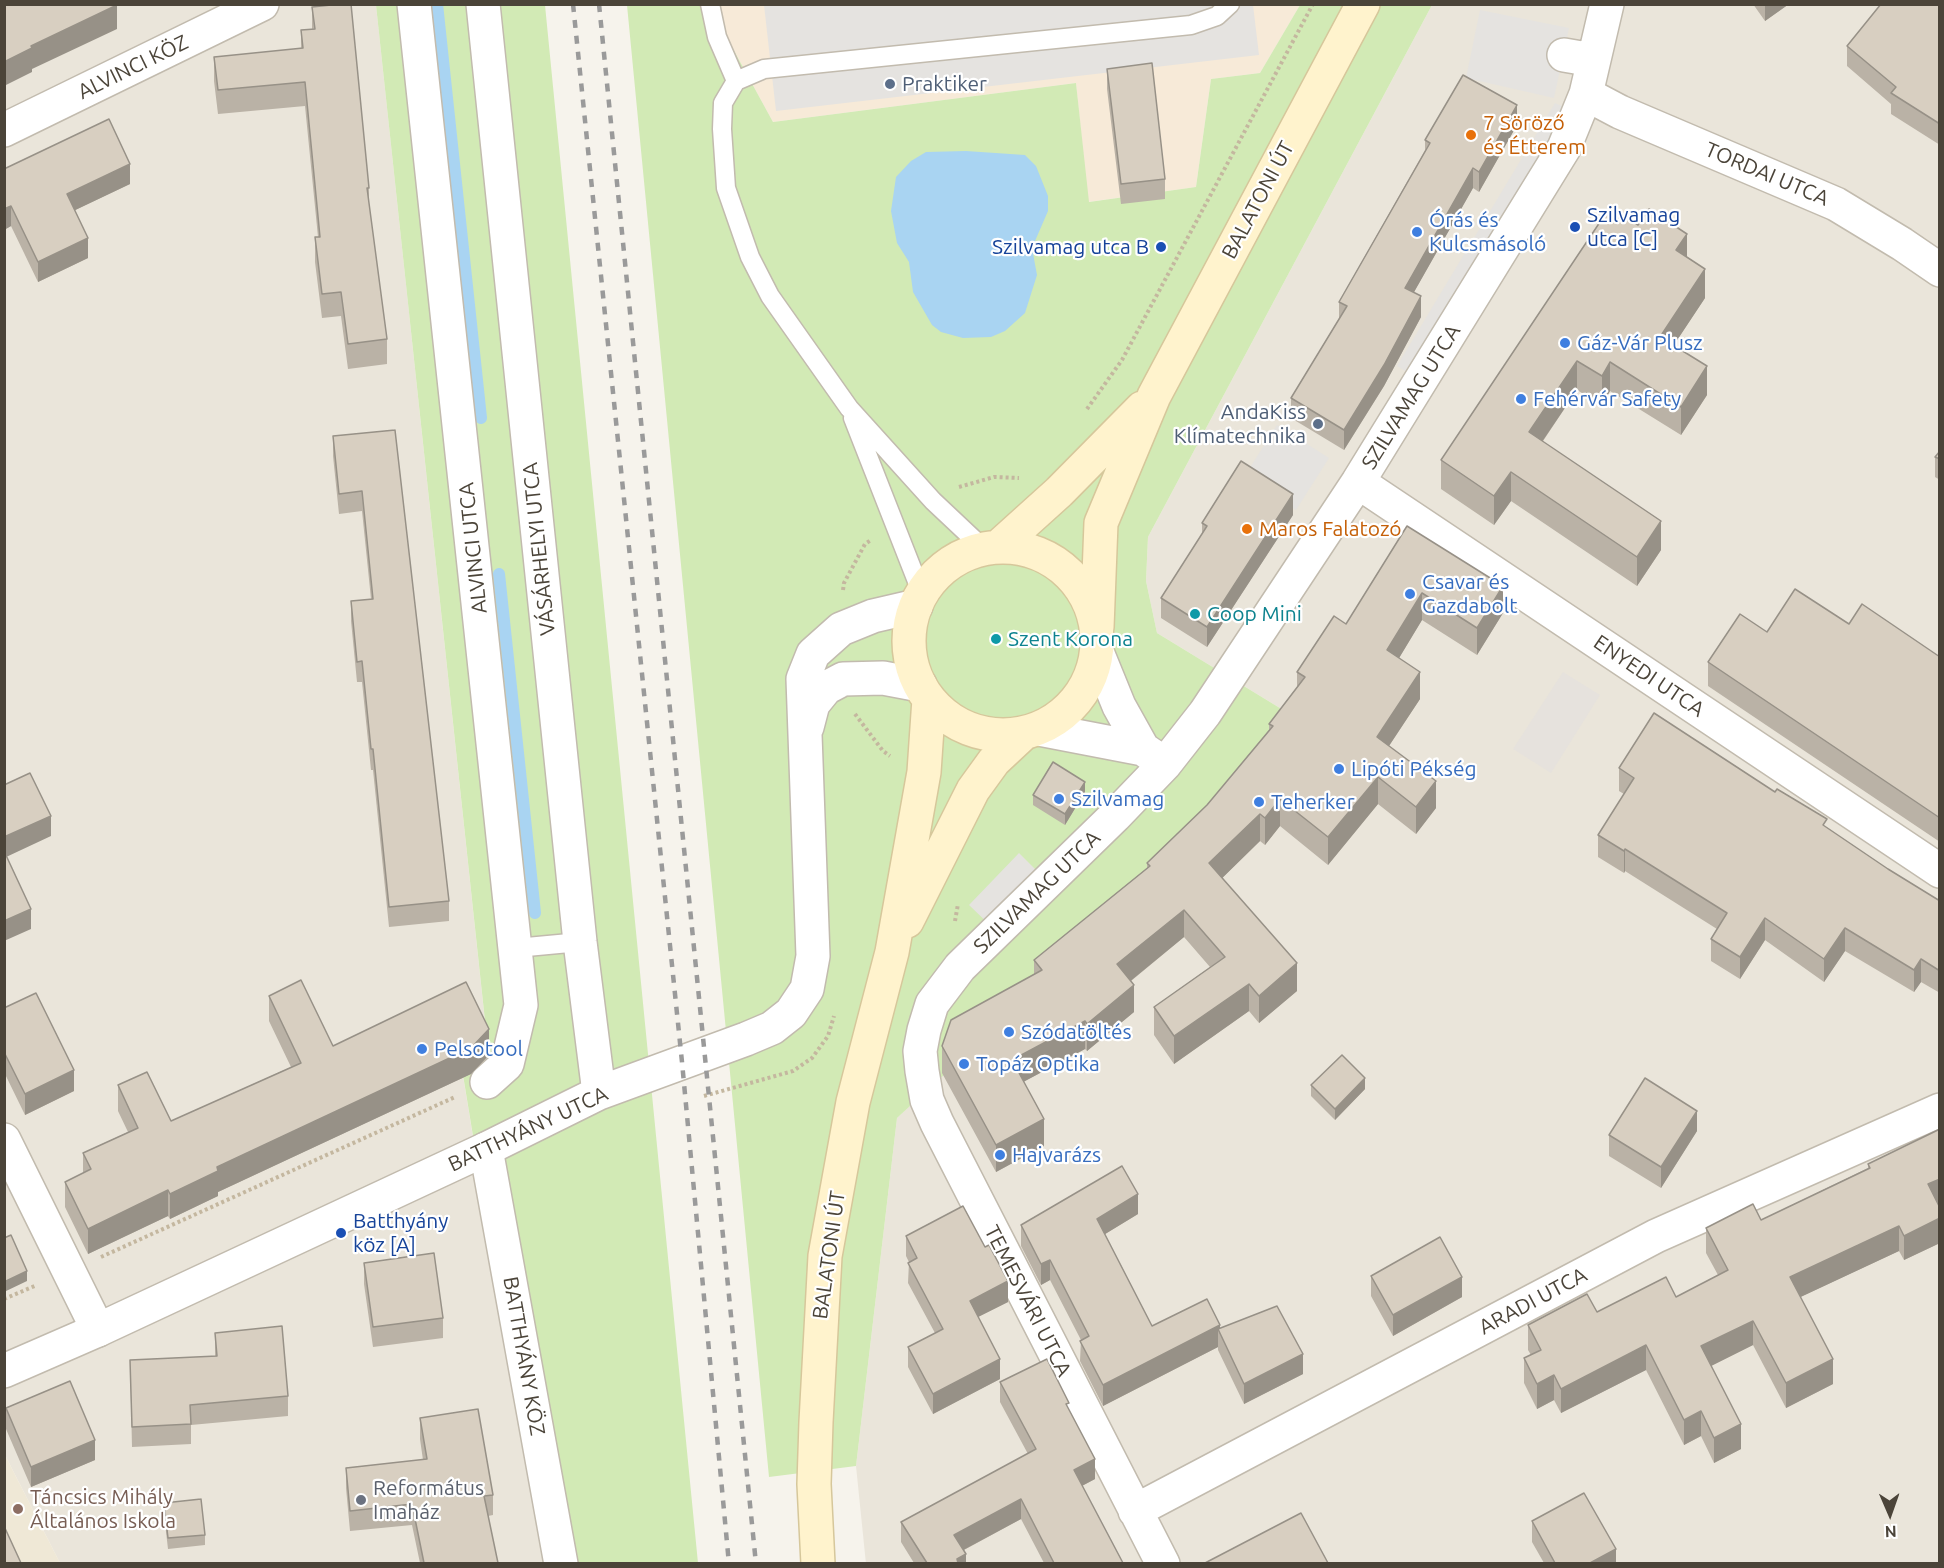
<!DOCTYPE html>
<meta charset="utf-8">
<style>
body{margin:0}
#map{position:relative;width:1944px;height:1568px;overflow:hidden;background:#f6f3ec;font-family:Ubuntu,sans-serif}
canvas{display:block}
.frame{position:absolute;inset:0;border:6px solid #4b4439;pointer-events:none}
.north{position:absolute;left:1860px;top:1484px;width:60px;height:60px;-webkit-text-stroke:4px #fff;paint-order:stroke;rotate:178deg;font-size:16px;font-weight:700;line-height:24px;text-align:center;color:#4b4439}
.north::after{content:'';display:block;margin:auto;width:21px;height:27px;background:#4b4439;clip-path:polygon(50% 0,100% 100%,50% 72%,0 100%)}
</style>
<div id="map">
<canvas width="1944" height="1568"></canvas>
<div class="frame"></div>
<div class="north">N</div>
</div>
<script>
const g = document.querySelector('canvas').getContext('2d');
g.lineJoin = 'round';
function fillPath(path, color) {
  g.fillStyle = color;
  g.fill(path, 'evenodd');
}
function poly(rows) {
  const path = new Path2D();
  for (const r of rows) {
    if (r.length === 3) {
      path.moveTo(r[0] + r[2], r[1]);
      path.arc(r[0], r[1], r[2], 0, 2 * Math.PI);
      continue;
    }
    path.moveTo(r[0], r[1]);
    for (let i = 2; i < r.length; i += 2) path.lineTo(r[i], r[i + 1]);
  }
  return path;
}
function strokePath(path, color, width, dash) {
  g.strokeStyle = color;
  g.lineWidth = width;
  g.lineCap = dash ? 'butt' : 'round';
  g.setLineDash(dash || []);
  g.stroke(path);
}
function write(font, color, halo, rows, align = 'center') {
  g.font = font + ' Ubuntu,sans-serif';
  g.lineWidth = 4.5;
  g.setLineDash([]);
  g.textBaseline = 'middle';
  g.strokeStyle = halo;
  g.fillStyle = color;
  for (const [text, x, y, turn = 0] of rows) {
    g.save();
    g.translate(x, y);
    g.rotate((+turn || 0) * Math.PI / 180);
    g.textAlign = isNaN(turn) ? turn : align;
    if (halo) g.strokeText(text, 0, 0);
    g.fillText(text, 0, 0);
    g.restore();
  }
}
const residential = poly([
 [5,5,376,5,489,1059,463,1076,543,1563,60,1563,5,1455],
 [1432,5,1939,5,1939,1563,866,1564,856,1466,897,1118,1027,997,1288,713,1157,633,1146,581,1148,537]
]);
const commercial = poly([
 [709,5,1300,5,1260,73,1211,79,1196,187,1088,202,1076,83,773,122]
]);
const industrial = poly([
 [1563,672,1600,695,1551,773,1513,749]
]);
const education = poly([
 [5,1455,60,1563,5,1563]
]);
const green = poly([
 [376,5,545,5,698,1563,543,1563,463,1075,489,1058],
 [627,5,709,5,773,122,1076,83,1089,202,1196,187,1211,79,1260,73,1300,5,1432,5,1148,537,1146,581,1157,633,1288,713,1211,830,897,1118,856,1466,769,1477]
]);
const parking = poly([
 [764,5,1253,5,1259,55,776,111],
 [1480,10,1569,28,1554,98,1466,78],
 [1555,103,1578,113,1422,381,1397,366],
 [1277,425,1329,458,1296,510,1244,477],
 [1019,853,1047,881,997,932,969,905]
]);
const water = poly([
 [966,151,1025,155,1036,166,1048,196,1048,211,1032,248,1037,275,1025,313,1005,331,991,337,963,338,941,332,932,325,913,292,909,262,897,243,891,211,896,177,911,161,926,152]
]);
const stream = poly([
 [437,4,481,418],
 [499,574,535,913]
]);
const path = poly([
 [1087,409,1122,360,1313,4],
 [959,487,994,477,1019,478],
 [843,590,844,583,865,544,871,540],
 [855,714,883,751,890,756],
 [955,921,958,904],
 [704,1096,793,1071,812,1058,828,1036,834,1016],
 [101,1257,455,1097],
 [4,1299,37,1285]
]);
const service = poly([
 [710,4,717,37,736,81],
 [853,418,922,594],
 [984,549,933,501,849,408,770,296,750,257,726,188,722,129,723,103,736,81,764,69,1191,25,1217,16,1230,4],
 [516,948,580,942]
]);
const minor = poly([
 [414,4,521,1005,507,1064,487,1082],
 [1564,55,1593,60],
 [1586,94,1620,112,1836,204,1902,244,1940,270],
 [4,130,262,4],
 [1358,482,1940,871],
 [1097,652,1119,706,1143,749],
 [1039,729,1143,749,1165,764],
 [4,1140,98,1330],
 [486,1149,561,1564],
 [1135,1511,1656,1236,1940,1110],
 [1163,1564,937,1123,927,1100,922,1071,920,1051,924,1030,932,1004,960,967,1115,816,1165,764,1205,713,1358,482,1564,148,1586,94,1607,4]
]);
const tertiary = poly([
 [483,4,580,942,599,1093],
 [807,727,813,704,826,688,843,679,883,678,920,685],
 [4,1371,98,1330,486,1149,599,1093,746,1039,772,1028,791,1013,807,989,813,956,803,679,813,654,841,629,873,616,916,606]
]);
const secondary = poly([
 [998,547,1059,492,1142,408],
 [1003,641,94],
 [1097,627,1101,523,1154,396,1363,4],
 [907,921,973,790,994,761,1024,733],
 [818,1564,814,1484,816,1422,825,1256,853,1102,892,952,924,772,929,699]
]);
const rail = poly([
 [573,4,682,1062,729,1564],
 [599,4,756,1564]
]);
const wall = poly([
 [1753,4,1789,4,1765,21],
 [1940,4,1940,145,1891,114,1891,104,1847,66,1847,46],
 [312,7,369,188,369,210,387,339,387,364,348,369,341,316,322,318,315,262,315,237,318,237,305,106,218,114,214,81,214,57,301,49,301,30,312,29],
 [1107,69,1165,179,1165,199,1121,204,1107,89],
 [1517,125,1479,192,1473,188,1414,292,1421,317,1384,386,1344,450,1291,418,1291,398,1339,319,1339,302,1425,150,1425,140],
 [4,169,130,184,75,210,88,258,38,282,11,226,4,230],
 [1687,257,1705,298,1673,346,1707,395,1681,435,1610,391,1602,405,1577,390,1543,441,1661,550,1637,586,1511,501,1494,525,1441,489,1441,460],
 [395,430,449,901,449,921,389,927,373,770,371,770,362,682,357,682,351,621,351,601,371,599,362,511,339,514,333,456,333,436],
 [1940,451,1940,480,1935,477,1935,457],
 [1293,515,1207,647,1161,618,1161,598,1202,535,1202,523],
 [1407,526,1503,613,1477,655,1422,620,1399,658,1420,699,1389,746,1436,808,1416,834,1378,804,1328,865,1280,826,1265,845,1260,841,1222,878,1297,991,1259,1023,1249,1011,1174,1064,1154,1035,1154,1007,1210,967,1184,937,1131,981,1134,1012,1087,1051,1085,1049,1023,1082,1044,1146,996,1172,942,1073,942,1046,1034,974,1034,960,1147,868,1147,863,1207,805,1269,730,1269,724,1297,687,1297,672,1346,624],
 [1849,624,1940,657,1940,842,1708,686,1708,662,1767,632],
 [1619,768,1827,828,1888,869,1940,901,1940,993,1921,982,1914,992,1845,951,1824,982,1765,940,1740,979,1711,961,1711,939,1717,929,1625,871,1624,873,1598,857,1598,835,1624,794,1619,791],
 [1085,792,1065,825,1033,805,1033,795],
 [269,996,333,1046,489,1055,471,1074,218,1192,218,1196,170,1219,168,1216,88,1254,65,1207,65,1182,83,1173,83,1153,128,1132,118,1111,118,1085,171,1121,291,1067,269,1021],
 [4,1008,74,1091,25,1115,4,1072],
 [1311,1085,1365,1089,1335,1120,1311,1096],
 [1697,1131,1661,1188,1609,1156,1609,1135],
 [1868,1164,1938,1205,1940,1208,1940,1243,1904,1260,1899,1251,1800,1297,1833,1384,1786,1408,1753,1345,1711,1366,1741,1449,1714,1463,1701,1436,1684,1445,1646,1370,1561,1413,1554,1400,1537,1409,1524,1383,1524,1358,1531,1355,1528,1350,1528,1325,1676,1297,1718,1275,1706,1253,1706,1228,1761,1220,1868,1168],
 [1138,1214,1105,1234,1152,1326,1220,1329,1303,1374,1244,1404,1218,1350,1218,1347,1103,1406,1080,1361,1081,1340,1050,1280,1041,1285,1021,1246,1021,1225],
 [906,1236,1008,1302,978,1317,1000,1379,933,1414,908,1367,908,1347,935,1333,908,1283,909,1262,906,1256],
 [364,1263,443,1318,443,1338,373,1347,364,1284],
 [1371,1276,1462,1297,1393,1336,1371,1296],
 [215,1333,288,1396,288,1416,191,1425,191,1444,132,1447,130,1360,215,1356],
 [1000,1382,1069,1411,1095,1479,1082,1486,1123,1563,1044,1563,1021,1519,964,1550,966,1563,914,1563,901,1542,901,1522,1028,1454,1000,1402],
 [6,1408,95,1460,31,1487,6,1429],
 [420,1418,493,1495,493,1515,488,1516,498,1563,420,1563,412,1525,350,1531,346,1488,346,1468,423,1460,420,1439],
 [164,1503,205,1535,205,1545,168,1549,164,1514],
 [1532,1521,1616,1563,1544,1563,1532,1542]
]);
const shadedWall = poly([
 [1765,4,1789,4,1765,21],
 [117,5,117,29,32,69,32,72,4,86,4,62,31,46],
 [1517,105,1517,125,1479,192,1479,172],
 [130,164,130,184,67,214,67,194],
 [1473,168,1473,188,1405,308,1405,288],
 [11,206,11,226,4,230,4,209],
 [1687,234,1687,263,1676,250],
 [88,238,88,258,38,282,38,262],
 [1705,269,1705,298,1660,366,1660,337],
 [1421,296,1421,317,1384,386,1344,450,1344,430],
 [1577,361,1577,390,1529,461,1529,432],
 [1610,362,1610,391,1602,405,1602,376],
 [1707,366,1707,395,1681,435,1681,407],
 [1511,472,1511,501,1494,525,1494,496],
 [1293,494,1293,515,1207,647,1207,627],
 [1661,521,1661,550,1637,586,1637,557],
 [1503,586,1503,613,1477,655,1477,628],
 [1422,593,1422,620,1387,678,1387,650],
 [1420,672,1420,699,1377,764,1377,737],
 [1378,777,1378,804,1328,865,1328,837],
 [1436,781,1436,808,1416,834,1416,807],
 [1085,782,1085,792,1065,825,1065,814],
 [1280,799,1280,826,1265,845,1265,818],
 [1260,814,1260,841,1209,891,1209,863],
 [51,816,51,836,4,858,4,837],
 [1625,849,1625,871,1624,873,1624,851],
 [31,909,31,929,4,941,4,921],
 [1184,910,1184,937,1117,992,1117,964],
 [1765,918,1765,940,1740,979,1740,957],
 [1845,928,1845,951,1824,982,1824,959],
 [1921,959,1921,982,1914,992,1914,970],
 [1297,963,1297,991,1259,1023,1259,996],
 [1249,984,1249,1011,1174,1064,1174,1036],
 [1134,985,1134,1012,1087,1051,1087,1024],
 [1085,1021,1085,1049,1012,1088,1012,1060],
 [489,1029,489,1055,471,1074,218,1192,218,1196,170,1219,170,1194,217,1167],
 [74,1070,74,1091,25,1115,25,1094],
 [1365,1078,1365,1089,1335,1120,1335,1109],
 [1697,1111,1697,1131,1661,1188,1661,1167],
 [1044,1119,1044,1146,996,1172,996,1145],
 [1940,1179,1940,1204,1928,1209,1928,1184],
 [168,1190,168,1216,88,1254,88,1229],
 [1138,1194,1138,1214,1097,1239,1097,1219],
 [1940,1218,1940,1243,1904,1260,1904,1236],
 [1899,1226,1899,1251,1790,1302,1790,1277],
 [1050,1260,1050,1280,1041,1285,1041,1264],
 [27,1271,27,1281,4,1292,4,1282],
 [1462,1277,1462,1297,1393,1336,1393,1315],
 [1008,1281,1008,1302,970,1321,970,1301],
 [1753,1321,1753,1345,1701,1371,1701,1346],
 [1220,1325,1220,1334,1218,1329,1218,1347,1103,1406,1103,1385],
 [1646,1345,1646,1370,1561,1413,1561,1389],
 [1303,1354,1303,1374,1244,1404,1244,1384],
 [1000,1359,1000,1379,933,1414,933,1394],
 [1833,1359,1833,1384,1786,1408,1786,1383],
 [1554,1375,1554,1400,1537,1409,1537,1384],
 [1701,1411,1701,1436,1684,1445,1684,1420],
 [1741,1424,1741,1449,1714,1463,1714,1438],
 [95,1440,95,1460,31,1487,31,1467],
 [1095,1459,1095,1479,1074,1490,1074,1470],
 [1021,1499,1021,1519,954,1555,954,1535],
 [1616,1549,1616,1563,1590,1563],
 [966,1554,966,1563,957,1563,957,1559]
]);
const building = poly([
 [4,4,117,4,117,5,31,46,32,48,4,62,4,4],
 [341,4,351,4,369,188,367,188,387,339,348,344,341,292,322,294,315,237,320,237,305,82,218,90,214,57,303,48,301,30,315,29,312,7,341,4],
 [1881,4,1940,4,1940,124,1891,93,1896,87,1847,46,1881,4],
 [1152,63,1165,179,1121,184,1107,69,1152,63],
 [1463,75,1517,105,1479,172,1473,168,1405,288,1421,296,1384,365,1344,430,1291,398,1347,306,1339,302,1430,143,1425,140,1463,75],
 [109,119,130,164,67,194,88,238,38,262,11,206,4,209,4,169,109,119],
 [1610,207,1638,225,1649,209,1687,234,1676,250,1705,269,1660,337,1707,366,1681,407,1610,362,1602,376,1577,361,1529,432,1661,521,1637,557,1511,472,1494,496,1441,460,1610,207],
 [395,430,449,901,389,907,373,749,371,749,362,661,357,662,351,601,373,599,362,491,339,494,333,436,395,430],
 [1940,451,1940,459,1935,457,1940,451],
 [1241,461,1293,494,1207,627,1161,598,1207,526,1202,523,1241,461],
 [1407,526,1503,586,1477,628,1422,593,1387,650,1420,672,1377,737,1436,781,1416,807,1378,777,1328,837,1280,799,1265,818,1260,814,1209,863,1297,963,1259,996,1249,984,1174,1036,1154,1007,1225,957,1184,910,1117,964,1134,985,1087,1024,1085,1021,1012,1060,1044,1119,996,1145,942,1046,951,1020,1042,970,1034,960,1150,866,1147,863,1207,805,1273,726,1269,724,1305,677,1297,672,1334,616,1346,624,1407,526],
 [1795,589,1849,624,1862,604,1940,657,1940,818,1708,662,1740,614,1767,632,1795,589],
 [1654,713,1775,792,1777,789,1827,819,1823,825,1888,869,1940,901,1940,971,1921,959,1914,970,1845,928,1824,959,1765,918,1740,957,1711,939,1727,913,1625,849,1624,851,1598,835,1634,778,1619,768,1654,713],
 [1053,762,1085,782,1065,814,1033,795,1053,762],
 [30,773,51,816,4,837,4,785,30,773],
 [4,851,31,909,4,921,4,851],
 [301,980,333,1046,466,982,489,1029,471,1048,217,1167,218,1171,170,1194,168,1190,88,1229,65,1182,91,1169,83,1153,138,1128,118,1085,147,1072,171,1121,301,1063,269,996,301,980],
 [36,993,74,1070,25,1094,4,1052,4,1008,36,993],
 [1342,1055,1365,1078,1335,1109,1311,1085,1342,1055],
 [1645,1078,1697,1111,1661,1167,1609,1135,1645,1078],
 [1940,1129,1940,1179,1928,1184,1940,1208,1940,1218,1904,1236,1899,1226,1790,1277,1833,1359,1786,1383,1753,1321,1701,1346,1741,1424,1714,1438,1701,1411,1684,1420,1646,1345,1561,1389,1554,1375,1537,1384,1524,1358,1541,1350,1528,1325,1587,1294,1597,1312,1666,1277,1676,1297,1728,1270,1706,1228,1753,1204,1761,1220,1870,1168,1868,1164,1940,1129],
 [1122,1166,1138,1194,1097,1219,1152,1326,1207,1299,1220,1325,1103,1385,1080,1341,1089,1336,1050,1260,1041,1264,1021,1225,1122,1166],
 [963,1206,985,1247,989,1245,1008,1281,970,1301,1000,1359,933,1394,908,1347,943,1329,908,1263,917,1258,906,1236,963,1206],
 [11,1235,27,1271,4,1282,4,1238,11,1235],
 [1440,1237,1462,1277,1393,1315,1371,1276,1440,1237],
 [434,1253,443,1318,373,1327,364,1263,434,1253],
 [1277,1306,1303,1354,1244,1384,1218,1329,1277,1306],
 [282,1326,288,1396,190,1405,191,1424,132,1427,130,1360,217,1356,215,1333,282,1326],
 [1047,1359,1069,1403,1066,1404,1095,1459,1074,1470,1123,1563,1054,1563,1021,1499,954,1535,966,1554,957,1559,958,1563,927,1563,901,1522,1036,1449,1000,1382,1047,1359],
 [70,1381,95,1440,31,1467,6,1408,70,1381],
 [478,1409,493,1495,484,1496,498,1563,424,1563,412,1504,350,1511,346,1468,427,1459,420,1418,478,1409],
 [1584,1493,1616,1549,1590,1563,1555,1563,1532,1521,1584,1493],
 [201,1499,205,1535,168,1538,164,1503,201,1499],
 [1301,1513,1328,1563,1205,1563,1301,1513],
 [4,1526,21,1563,4,1563,4,1526]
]);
const markers = [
 [890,84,6,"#5c6f8a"],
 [1471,135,6,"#e8710a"],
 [1575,227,6,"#1a4fb4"],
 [1417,232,6,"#3f7fe0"],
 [1161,247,6,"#1a4fb4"],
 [1565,343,6,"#3f7fe0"],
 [1521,399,6,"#3f7fe0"],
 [1318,424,6,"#5c6f8a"],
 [1247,529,6,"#e8710a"],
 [1410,594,6,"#3f7fe0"],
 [1195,614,6,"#0f9aa8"],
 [996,639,6,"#0f9aa8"],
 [1339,769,6,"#3f7fe0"],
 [1059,799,6,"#3f7fe0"],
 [1259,802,6,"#3f7fe0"],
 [1009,1032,6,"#3f7fe0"],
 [422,1049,6,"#3f7fe0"],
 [964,1064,6,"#3f7fe0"],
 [1000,1155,6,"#3f7fe0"],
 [341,1233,6,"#1a4fb4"],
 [361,1500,6,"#6b7280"],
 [18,1509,6,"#8d6e63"]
];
const streetNames = [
 ["ALVINCI KÖZ",133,67,-26],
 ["TORDAI UTCA",1767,174,23],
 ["BALATONI ÚT",1258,200,-62],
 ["SZILVAMAG UTCA",1411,397,-58],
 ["ALVINCI UTCA",473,548,-96],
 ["VÁSÁRHELYI UTCA",539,549,-96],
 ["ENYEDI UTCA",1649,676,34],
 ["SZILVAMAG UTCA",1037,892,-44],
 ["BATTHYÁNY UTCA",528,1129,-25],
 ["BALATONI ÚT",829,1255,-82],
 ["TEMESVÁRI UTCA",1028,1301,63],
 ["ARADI UTCA",1533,1301,-28],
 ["BATTHYÁNY KÖZ",524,1356,80]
];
const serviceNames = [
 ["Praktiker",902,84],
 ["AndaKiss",1306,412,"right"],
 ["Klímatechnika",1306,436,"right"]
];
const foodNames = [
 ["7 Söröző",1483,123],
 ["és Étterem",1483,147],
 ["Maros Falatozó",1259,529]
];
const transitNames = [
 ["Szilvamag",1587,215],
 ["utca [C]",1587,239],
 ["Szilvamag utca B",1149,247,"right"],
 ["Batthyány",353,1221],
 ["köz [A]",353,1245]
];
const shopNames = [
 ["Órás és",1429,220],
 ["Kulcsmásoló",1429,244],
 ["Gáz-Vár Plusz",1577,343],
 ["Fehérvár Safety",1533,399],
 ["Csavar és",1422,582],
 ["Gazdabolt",1422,606],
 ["Lipóti Pékség",1351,769],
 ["Szilvamag",1071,799],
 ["Teherker",1271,802],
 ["Szódatöltés",1021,1032],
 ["Pelsotool",434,1049],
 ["Topáz Optika",976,1064],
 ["Hajvarázs",1012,1155]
];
const cultureNames = [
 ["Coop Mini",1207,614],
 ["Szent Korona",1008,639]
];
const worshipNames = [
 ["Református",373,1488],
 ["Imaház",373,1512]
];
const educationNames = [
 ["Táncsics Mihály",30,1497],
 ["Általános Iskola",30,1521]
];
fillPath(residential, '#eae5da');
fillPath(commercial, '#f7ead8');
fillPath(industrial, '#e6e2dd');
fillPath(education, '#efe8d6');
fillPath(green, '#d2eab5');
fillPath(parking, '#e5e3e0');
fillPath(water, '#a9d4f2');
strokePath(stream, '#a9d4f2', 12);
strokePath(service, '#c2bbae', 21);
strokePath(minor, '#c2bbae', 36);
strokePath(tertiary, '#c2bbae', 36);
strokePath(secondary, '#d6c79b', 36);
strokePath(path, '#c4b79f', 4, [3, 3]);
strokePath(service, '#fff', 18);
strokePath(minor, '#fff', 33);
strokePath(tertiary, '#fff', 33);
strokePath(secondary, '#fff3cd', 33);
strokePath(rail, '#9a9a9a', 4.5, [8, 8]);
fillPath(wall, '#bab2a6');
fillPath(shadedWall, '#979187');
fillPath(building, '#d8cfc1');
strokePath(building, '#979187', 1.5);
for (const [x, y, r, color] of markers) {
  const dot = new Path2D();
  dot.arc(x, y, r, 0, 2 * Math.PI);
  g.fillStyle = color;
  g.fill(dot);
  strokePath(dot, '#fff', 2);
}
write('21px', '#4b4439', '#fff', streetNames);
write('21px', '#4e5e75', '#fff', serviceNames, 'left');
write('21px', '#c56008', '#fff', foodNames, 'left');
write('21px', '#164399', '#fff', transitNames, 'left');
write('21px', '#366cbe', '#fff', shopNames, 'left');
write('21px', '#0d838f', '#fff', cultureNames, 'left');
write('21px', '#5b616d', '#fff', worshipNames, 'left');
write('21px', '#785e54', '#fff', educationNames, 'left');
</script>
